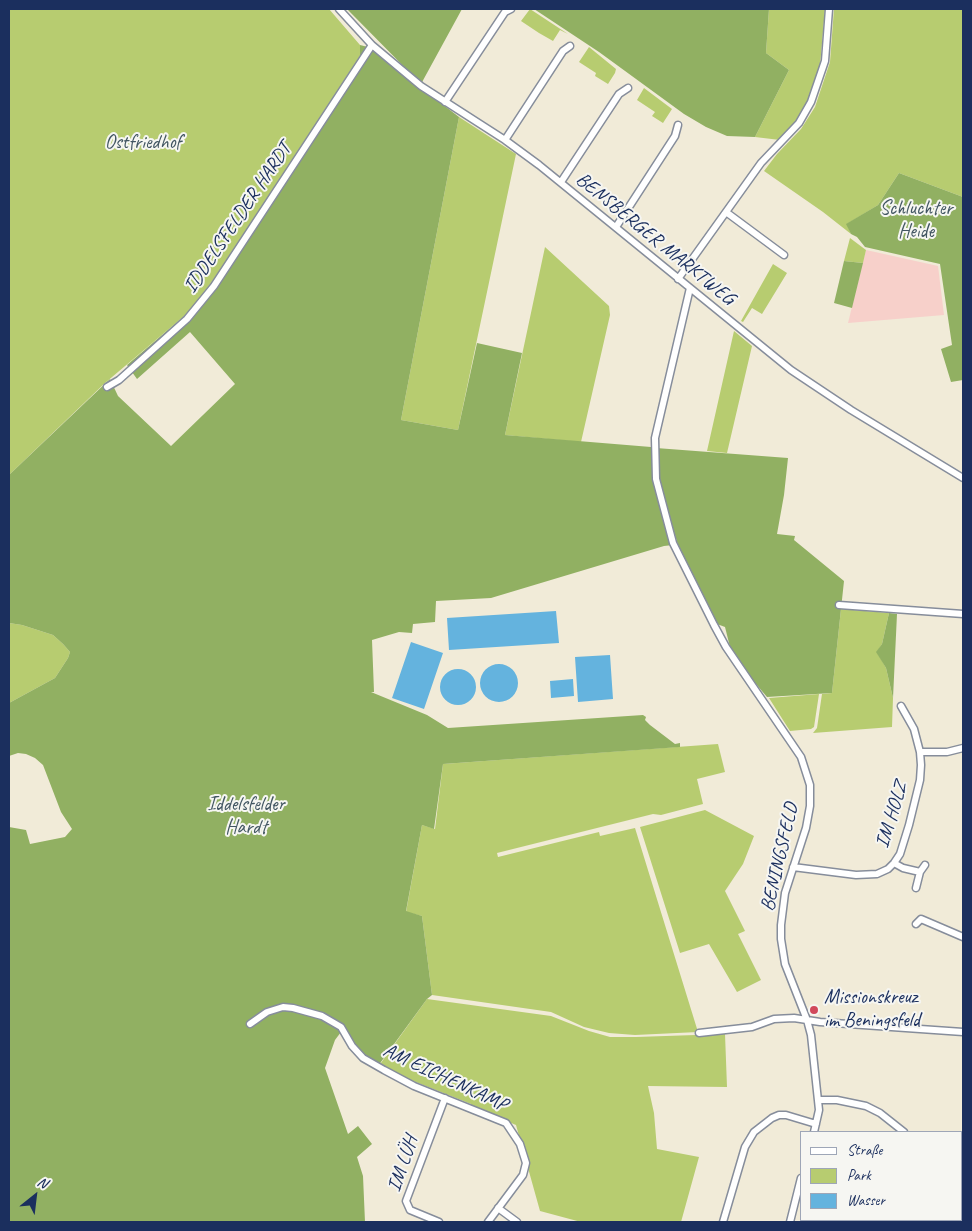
<!DOCTYPE html>
<meta charset="utf-8">
<style>
body{margin:0}
#map{position:relative;width:972px;height:1231px;overflow:hidden;background:#f1ebd8;font-family:Caveat,sans-serif}
canvas{display:block}
.frame{position:absolute;inset:0;border:10px solid #1b2f5e;pointer-events:none}
.legend{position:absolute;left:800px;top:1131px;width:162px;height:90px;box-sizing:border-box;background:#f6f6f2;border:1px solid #9ea6b7;margin:0;padding:6px 9px;list-style:none;font-size:15px;color:#1b2f5e}
.legend li{display:flex;align-items:center;gap:10px;height:25px}
.legend b{width:25px;border:1px solid #9ea6b7}
.north{position:absolute;left:10px;top:1171px;width:50px;height:50px;-webkit-text-stroke:4px #f6f6f2;paint-order:stroke;rotate:29deg;font-size:14px;font-weight:700;line-height:20px;text-align:center;color:#1b2f5e}
.north::after{content:'';display:block;margin:auto;width:18px;height:22px;background:#1b2f5e;clip-path:polygon(50% 0,100% 100%,50% 72%,0 100%)}
</style>
<div id="map">
<canvas width="972" height="1231"></canvas>
<div class="frame"></div>
<ul class="legend">
<li><b style="height:6px;background:#fff"></b>Straße</li>
<li><b style="height:14px;background:#b7cc70"></b>Park</li>
<li><b style="height:14px;background:#64b3de"></b>Wasser</li>
</ul>
<div class="north">N</div>
</div>
<script>
const g = document.querySelector('canvas').getContext('2d');
g.lineJoin = 'round';
function fillPath(path, color) {
  g.fillStyle = color;
  g.fill(path, 'evenodd');
}
function poly(rows) {
  const path = new Path2D();
  for (const r of rows) {
    if (r.length === 3) {
      path.moveTo(r[0] + r[2], r[1]);
      path.arc(r[0], r[1], r[2], 0, 2 * Math.PI);
      continue;
    }
    path.moveTo(r[0], r[1]);
    for (let i = 2; i < r.length; i += 2) path.lineTo(r[i], r[i + 1]);
  }
  return path;
}
function strokePath(path, color, width, dash) {
  g.strokeStyle = color;
  g.lineWidth = width;
  g.lineCap = dash ? 'butt' : 'round';
  g.setLineDash(dash || []);
  g.stroke(path);
}
function write(font, color, halo, rows, align = 'center') {
  g.font = font + ' Caveat,sans-serif';
  g.lineWidth = 4;
  g.setLineDash([]);
  g.textBaseline = 'middle';
  g.strokeStyle = halo;
  g.fillStyle = color;
  for (const [text, x, y, turn = 0] of rows) {
    g.save();
    g.translate(x, y);
    g.rotate((+turn || 0) * Math.PI / 180);
    g.textAlign = isNaN(turn) ? turn : align;
    if (halo) g.strokeText(text, 0, 0);
    g.fillText(text, 0, 0);
    g.restore();
  }
}
const built = poly([
 [866,250,938,266,944,315,848,323]
]);
const green = poly([
 [9,9,329,9,360,45,360,56,229,258,190,311,105,383,9,475],
 [530,9,568,34,560,30,553,41,539,33,521,21],
 [769,9,825,9,820,66,806,105,794,125,780,140,755,137,789,70,766,53],
 [834,9,963,9,963,197,899,173,878,205,847,224,851,234,823,212,764,171,777,154,801,129,815,107,830,62],
 [589,47,616,69,615,73,608,84,595,76,596,73,579,62],
 [644,88,672,109,663,123,652,116,655,112,637,100],
 [459,117,516,154,458,430,401,420],
 [850,238,866,250,863,263,844,261],
 [545,247,609,306,610,315,581,442,505,435],
 [773,264,787,273,762,314,752,308,743,322,741,321],
 [734,331,752,346,727,453,707,451],
 [841,609,889,613,882,644,877,652,886,668,893,698,892,727,813,733,817,728,822,694,832,693],
 [9,623,22,625,53,635,63,644,70,652,68,658,55,678,9,703],
 [819,694,814,727,811,729,790,731,769,698],
 [718,744,725,772,697,779,703,804,661,815,653,814,497,853,498,857,599,832,600,836,635,828,698,1032,635,1035,609,1033,584,1027,551,1012,432,995,422,916,406,912,422,825,435,829,443,764],
 [705,810,754,836,743,864,725,891,745,931,738,934,761,980,737,992,709,944,680,953,640,827],
 [427,999,551,1016,589,1031,610,1037,636,1037,725,1034,727,1087,648,1086,654,1113,657,1149,699,1157,681,1222,581,1222,540,1211,516,1125,470,1106,471,1104,378,1067]
]);
const forest = poly([
 [347,9,462,9,421,84],
 [534,9,769,9,766,53,789,70,755,137,727,136,706,127,684,114,599,52],
 [360,45,372,48,420,87,459,117,401,420,458,430,477,343,522,353,505,435,651,447,653,471,673,545,664,546,491,598,436,601,435,622,413,624,412,633,399,632,372,640,374,692,371,692,427,715,448,728,643,715,646,717,645,720,650,725,675,744,680,743,680,747,443,764,434,829,422,825,406,911,422,916,432,995,427,999,378,1066,359,1052,341,1032,335,1040,325,1068,348,1134,358,1126,372,1144,357,1157,363,1176,365,1222,9,1222,9,827,26,830,30,844,65,837,72,829,61,812,43,765,35,758,26,754,18,753,9,756,9,703,55,678,68,658,70,652,63,644,53,635,22,625,9,623,9,475,110,379,118,396,171,446,235,384,190,332,137,379,127,365,190,311,229,258,360,57],
 [899,173,963,197,963,380,951,382,941,349,952,345,940,264,865,247,857,237,851,234,846,224,878,205],
 [844,261,863,263,852,308,834,303],
 [656,448,788,458,784,495,777,534,795,536,794,540,844,581,832,693,767,697,751,678,730,647,725,627,717,624,678,545,658,478],
 [889,613,897,614,893,698,886,668,876,652,882,644]
]);
const water = poly([
 [556,611,559,643,449,650,447,618],
 [411,642,443,653,424,709,392,698],
 [610,655,613,699,578,702,575,657],
 [499,683,19],
 [458,687,18],
 [573,679,574,696,551,698,550,681]
]);
const minor = poly([
 [339,9,372,45,421,86,505,140,539,165,791,370,851,410,963,478],
 [445,102,505,12,511,9],
 [505,140,563,51,570,46],
 [561,182,619,94,628,88],
 [726,212,784,255],
 [616,227,675,136,678,125],
 [678,279,761,163,799,123,811,102,825,61,829,9],
 [690,288,655,438,656,479,673,543,714,625,726,647,801,757,810,785,810,806,806,828,785,893,781,925,781,939,785,964,807,1020,811,1035,819,1110,814,1132],
 [107,387,119,380,187,319,214,286,372,45],
 [839,605,963,614],
 [920,752,947,752,963,748],
 [894,863,903,868,920,872,925,865],
 [793,867,856,875,877,874,888,869,894,863,900,854,909,825,920,780,921,765,920,752,914,729,901,706],
 [916,888,920,872],
 [916,924,921,919,963,937],
 [250,1024,267,1012,283,1007,293,1008,322,1016,341,1027,352,1046,363,1058,384,1070,414,1086,506,1123,520,1144,526,1163,523,1175,488,1222],
 [699,1033,752,1027,774,1019,794,1018,820,1022,963,1032],
 [819,1100,837,1100,866,1106,880,1113,904,1132],
 [961,1175,963,1177],
 [498,1208,517,1222],
 [439,1222,410,1210,406,1201,445,1098],
 [723,1222,745,1147,754,1132,772,1118,779,1115,786,1115,816,1124],
 [790,1222,801,1178],
 [898,1222,899,1220]
]);
const markers = [
 [814,1010,5,"#d1495b"]
];
const parkNames = [
 ["Ostfriedhof",143,143],
 ["Schluchter",916,209],
 ["Heide",916,232],
 ["Iddelsfelder",246,805],
 ["Hardt",246,828]
];
const streetNames = [
 ["IDDELSFELDER HARDT",238,218,-56],
 ["BENSBERGER MARKTWEG",655,239,39],
 ["IM HOLZ",892,815,-73],
 ["BENINGSFELD",780,857,-77],
 ["AM EICHENKAMP",445,1078,25],
 ["IM LÜH",403,1164,-71]
];
const poiNames = [
 ["Missionskreuz",824,998],
 ["im Beningsfeld",824,1021]
];
fillPath(built, '#f7d0ca');
fillPath(green, '#b7cc70');
fillPath(forest, '#91b062');
fillPath(water, '#64b3de');
strokePath(minor, '#868d9b', 9);
strokePath(minor, '#fff', 6);
for (const [x, y, r, color] of markers) {
  const dot = new Path2D();
  dot.arc(x, y, r, 0, 2 * Math.PI);
  g.fillStyle = color;
  g.fill(dot);
  strokePath(dot, '#f6f6f2', 2);
}
write('20px', '#425662', '#f6f6f2', parkNames);
write('20px', '#1b2f5e', '#f6f6f2', streetNames);
write('20px', '#1b2f5e', '#f6f6f2', poiNames, 'left');
</script>
